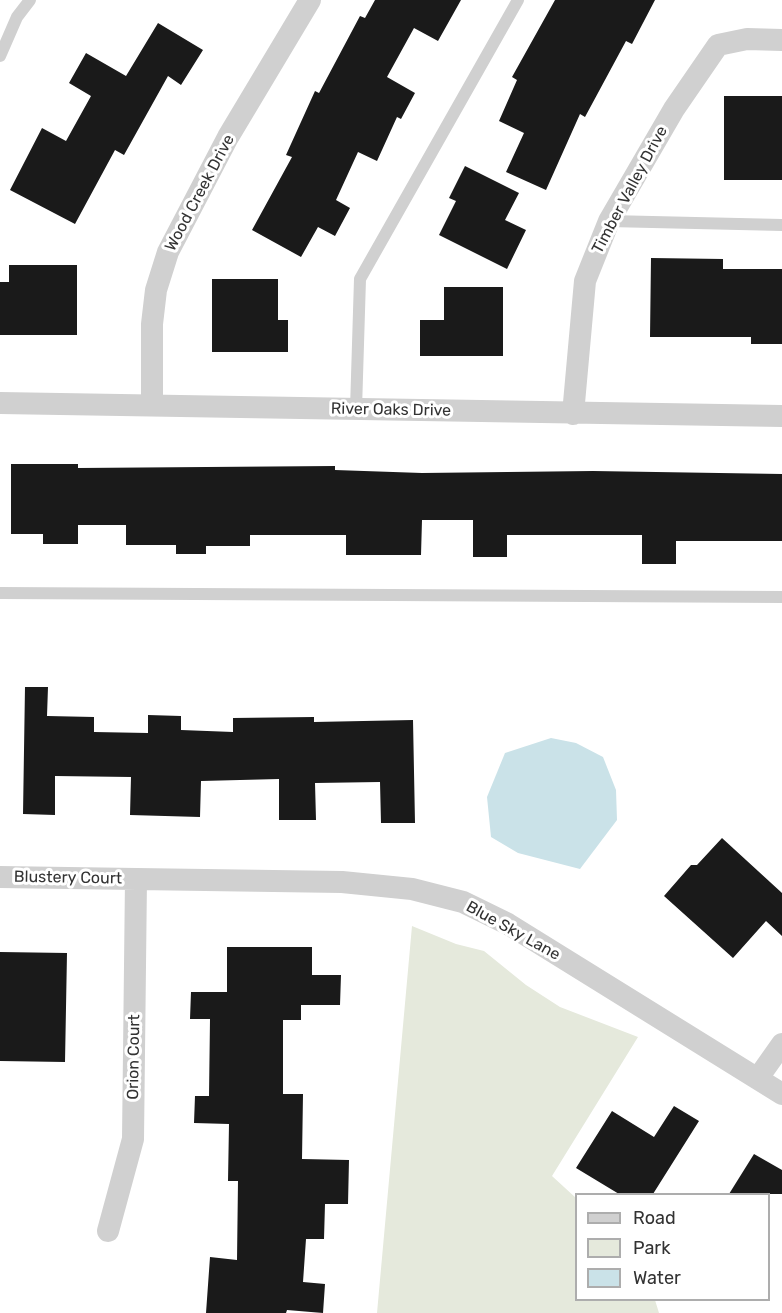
<!DOCTYPE html>
<style>
body{margin:0}
#map{position:relative;width:782px;height:1313px;overflow:hidden;background:#fff;font-family:Rubik,sans-serif}
canvas{display:block}
.legend{position:absolute;left:575px;top:1193px;width:195px;height:108px;box-sizing:border-box;background:#fff;border:2px solid #adadad;margin:0;padding:8px 10px;list-style:none;font-size:18px;color:#333}
.legend li{display:flex;align-items:center;gap:12px;height:30px}
.legend b{width:30px;border:2px solid #adadad}
</style>
<div id="map">
<canvas width="782" height="1313"></canvas>
<ul class="legend">
<li><b style="height:8px;background:#d0d0d0"></b>Road</li>
<li><b style="height:16px;background:#e5e9dc"></b>Park</li>
<li><b style="height:16px;background:#cae2e8"></b>Water</li>
</ul>
</div>
<script>
const g = document.querySelector('canvas').getContext('2d');
g.lineJoin = 'round';
function fillPath(path, color) {
  g.fillStyle = color;
  g.fill(path, 'evenodd');
}
function poly(rows) {
  const path = new Path2D();
  for (const r of rows) {
    path.moveTo(r[0], r[1]);
    for (let i = 2; i < r.length; i += 2) path.lineTo(r[i], r[i + 1]);
  }
  return path;
}
function strokePath(path, color, width, dash) {
  g.strokeStyle = color;
  g.lineWidth = width;
  g.lineCap = dash ? 'butt' : 'round';
  g.setLineDash(dash || []);
  g.stroke(path);
}
function write(font, color, halo, rows, align = 'center') {
  g.font = font + ' Rubik,sans-serif';
  g.lineWidth = 6;
  g.setLineDash([]);
  g.textBaseline = 'middle';
  g.strokeStyle = halo;
  g.fillStyle = color;
  for (const [text, x, y, turn = 0] of rows) {
    g.save();
    g.translate(x, y);
    g.rotate((+turn || 0) * Math.PI / 180);
    g.textAlign = isNaN(turn) ? turn : align;
    if (halo) g.strokeText(text, 0, 0);
    g.fillText(text, 0, 0);
    g.restore();
  }
}
const green = poly([
 [412,926,456,944,484,951,526,985,560,1007,638,1037,552,1176,576,1198,576,1300,655,1300,659,1313,377,1313]
]);
const water = poly([
 [551,738,576,743,603,757,616,790,617,820,580,869,518,853,491,837,487,797,505,753]
]);
const building = poly([
 [375,0,461,0,438,41,414,28,387,77,415,93,401,119,397,117,377,161,358,152,336,200,350,208,335,236,318,227,301,257,252,230,292,157,286,155,315,91,319,93,360,16,365,18],
 [555,0,655,0,632,44,626,41,585,117,580,114,546,190,506,172,524,133,499,121,517,80,512,77],
 [158,23,203,50,181,85,168,76,124,155,115,150,75,224,10,190,42,128,66,141,91,96,69,83,86,53,126,76],
 [724,96,782,96,782,180,724,180],
 [465,166,519,193,505,220,526,230,507,269,439,235,456,201,449,198],
 [651,258,723,259,723,269,782,269,782,344,751,344,751,337,650,337],
 [9,265,77,265,77,335,0,335,0,282,9,282],
 [212,279,278,279,278,320,288,320,288,352,212,352],
 [444,287,503,287,503,356,420,356,420,320,444,320],
 [11,464,78,464,78,468,335,466,335,470,422,473,593,471,782,474,782,541,676,541,676,564,642,564,642,535,507,535,507,557,473,557,473,520,422,520,421,555,346,555,346,535,250,535,250,546,206,546,206,554,176,554,176,545,126,545,126,525,78,525,78,544,43,544,43,534,11,534],
 [25,687,48,687,47,716,94,717,94,732,148,733,148,715,181,716,181,730,233,732,233,718,314,717,314,722,413,720,415,823,381,823,380,782,315,783,316,820,279,820,279,779,201,781,200,817,130,815,131,777,55,776,55,815,23,814],
 [722,838,782,893,782,936,766,921,733,958,664,896,691,865,697,865],
 [227,947,312,947,312,975,341,975,340,1005,301,1005,301,1020,283,1020,283,1094,303,1094,302,1159,349,1160,348,1204,325,1204,324,1239,306,1239,303,1282,325,1284,323,1313,287,1310,286,1313,206,1313,210,1257,237,1260,238,1181,228,1181,229,1124,194,1123,195,1096,209,1096,210,1019,190,1019,191,992,227,992],
 [0,952,67,953,65,1062,0,1061],
 [674,1106,699,1121,653,1194,619,1194,576,1168,612,1111,654,1137],
 [754,1154,782,1170,782,1194,729,1194]
]);
const lane = poly([
 [0,56,17,17,30,0],
 [609,221,782,225],
 [356,409,360,279,518,0],
 [0,593,782,597]
]);
const street = poly([
 [0,403,782,416],
 [152,404,152,324,156,290,168,252,228,137,310,0],
 [573,414,585,281,609,221,674,109,718,45,747,39,782,40],
 [0,877,342,882,412,889,463,902,508,924,782,1094],
 [758,1078,782,1044],
 [108,1231,133,1139,136,879]
]);
const streetNames = [
 ["Timber Valley Drive",630,190,-62],
 ["Wood Creek Drive",200,193,-62],
 ["River Oaks Drive",391,410,1],
 ["Blustery Court",68,878,1],
 ["Blue Sky Lane",513,931,29],
 ["Orion Court",134,1057,-89]
];
fillPath(green, '#e5e9dc');
fillPath(water, '#cae2e8');
fillPath(building, '#1a1a1a');
strokePath(lane, '#d0d0d0', 12);
strokePath(street, '#d0d0d0', 22);
write('16px', '#333', '#fff', streetNames);
</script>
